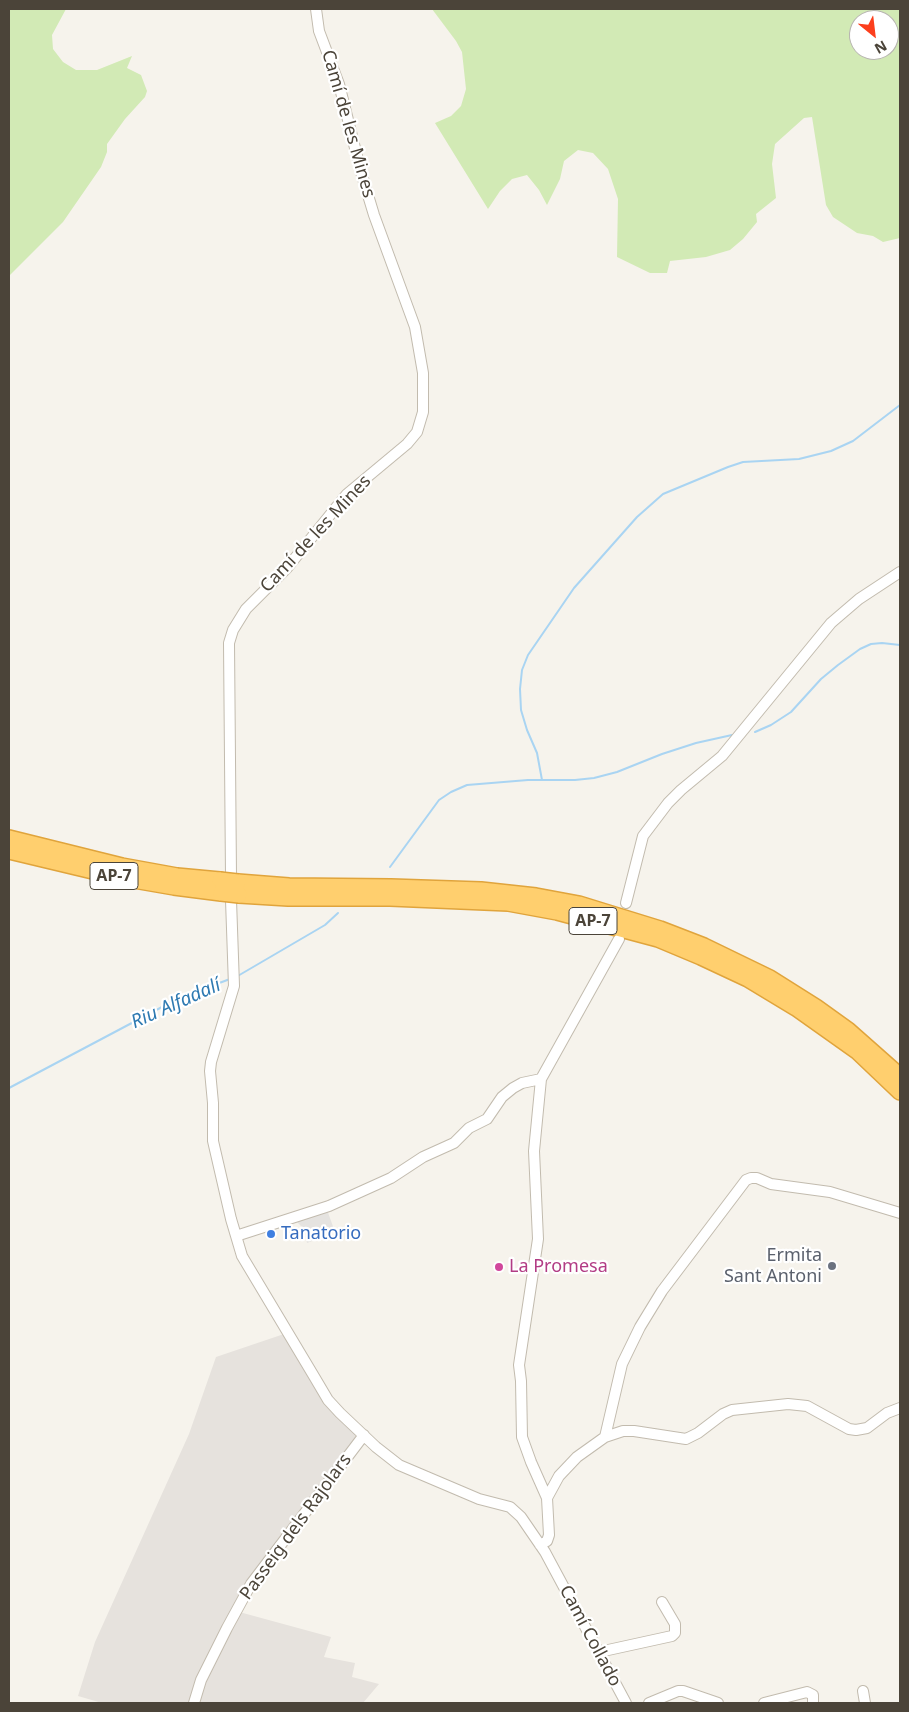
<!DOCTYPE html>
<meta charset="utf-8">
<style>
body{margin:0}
#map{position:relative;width:909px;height:1712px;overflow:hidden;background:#f6f3ec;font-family:"Noto Sans",sans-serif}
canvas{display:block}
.frame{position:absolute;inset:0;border:10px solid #4b4439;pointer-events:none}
.north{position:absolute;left:849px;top:10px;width:50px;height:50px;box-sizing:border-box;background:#fff;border:1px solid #b7b4b0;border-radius:50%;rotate:151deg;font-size:14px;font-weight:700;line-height:20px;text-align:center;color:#4b4439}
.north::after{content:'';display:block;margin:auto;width:18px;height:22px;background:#fc3f1d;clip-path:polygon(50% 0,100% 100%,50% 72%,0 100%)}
</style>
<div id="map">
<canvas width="909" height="1712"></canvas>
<div class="frame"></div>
<div class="north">N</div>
</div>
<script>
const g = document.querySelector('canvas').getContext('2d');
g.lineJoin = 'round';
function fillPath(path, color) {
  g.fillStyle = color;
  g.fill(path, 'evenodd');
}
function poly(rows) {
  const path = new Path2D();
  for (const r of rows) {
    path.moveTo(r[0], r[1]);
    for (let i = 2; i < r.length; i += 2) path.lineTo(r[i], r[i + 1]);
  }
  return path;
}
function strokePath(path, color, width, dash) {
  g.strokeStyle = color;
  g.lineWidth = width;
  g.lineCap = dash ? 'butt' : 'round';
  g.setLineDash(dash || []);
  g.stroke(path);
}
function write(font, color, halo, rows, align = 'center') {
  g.font = font + ' "Noto Sans",sans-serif';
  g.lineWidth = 4.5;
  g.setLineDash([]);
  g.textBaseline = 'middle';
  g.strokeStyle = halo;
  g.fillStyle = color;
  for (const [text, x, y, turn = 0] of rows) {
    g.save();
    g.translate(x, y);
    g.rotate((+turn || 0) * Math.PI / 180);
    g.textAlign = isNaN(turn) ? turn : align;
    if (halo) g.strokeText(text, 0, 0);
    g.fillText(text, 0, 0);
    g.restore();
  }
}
const industrial = poly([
 [284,1334,311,1382,329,1408,354,1431,356,1438,249,1579,232,1610,331,1637,324,1657,355,1663,352,1677,379,1684,363,1703,102,1703,78,1696,95,1642,189,1434,216,1357]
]);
const green = poly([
 [9,9,66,9,52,35,53,49,63,62,76,70,97,70,132,56,127,68,141,75,147,91,145,97,125,119,107,144,107,152,101,167,63,222,9,276],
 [432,9,900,9,900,238,883,242,873,236,857,233,833,217,826,205,812,117,804,118,775,144,772,164,776,198,756,214,757,222,743,239,730,250,706,257,670,261,667,273,650,273,617,257,618,199,608,169,593,153,578,150,564,161,560,179,547,205,539,190,527,175,512,179,500,191,488,209,435,123,451,116,461,106,466,89,462,52,456,41],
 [859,20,889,20,889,50,859,50]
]);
const parking = poly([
 [326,1207,335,1232,307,1243,305,1230,293,1218]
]);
const stream = poly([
 [755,732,771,725,791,712,821,679,838,665,860,649,871,644,882,643,900,645],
 [542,780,537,753,527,730,521,710,520,689,522,670,528,655,574,588,637,517,663,494,728,467,743,462,799,459,831,451,853,441,900,405],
 [390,867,439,800,451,792,467,785,528,780,575,780,594,778,617,772,662,754,696,743,732,735],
 [236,977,325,925,338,913],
 [9,1088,179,998,230,979]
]);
const minor = poly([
 [231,876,229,643,233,630,246,609,287,568,347,494,407,444,417,432,423,412,423,373,415,327,374,215,361,172,339,84,319,31,316,9],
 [231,900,234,986,211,1062,210,1071,213,1103,213,1141,231,1219,242,1256,315,1378,328,1400,340,1413,376,1447,399,1465,479,1499,510,1507,521,1517,545,1552,626,1703],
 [626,903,643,836,668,803,681,790,722,756,831,623,859,599,900,572],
 [236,1236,329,1206,391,1178,423,1157,454,1143,469,1128,487,1119,502,1097,513,1088,522,1083,541,1079],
 [605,1437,622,1364,640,1327,662,1291,746,1180,751,1178,757,1178,771,1184,830,1192,900,1213],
 [547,1498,559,1476,577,1457,605,1437,623,1431,634,1431,686,1439,698,1433,723,1414,732,1410,788,1404,807,1406,849,1429,856,1430,867,1428,887,1413,900,1408],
 [540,1545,547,1541,549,1535,547,1498,531,1462,522,1437,521,1381,519,1365,538,1239,534,1151,541,1079,619,939],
 [599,1652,672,1636,675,1633,675,1624,662,1602],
 [863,1691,865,1703],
 [194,1703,201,1680,227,1628,251,1584,364,1435],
 [649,1703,678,1691,683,1691,718,1703],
 [764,1703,807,1692,813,1695,813,1703]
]);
const highway = poly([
 [9,838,122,866,177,876,220,880],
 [9,851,122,878,174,887,221,893],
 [238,882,289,886,391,887,481,890,536,896,579,904,660,929,704,946,770,978,816,1007,848,1030,900,1076],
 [239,895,288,898,390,898,508,903,557,912,658,939,701,957,748,979,796,1008,858,1052,900,1092]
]);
const highwayBridge = poly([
 [220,880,238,882],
 [221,893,239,895]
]);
const markers = [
 [271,1234,5,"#3f7fe0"],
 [832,1266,5,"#6b7280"],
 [499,1267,5,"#d1479c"]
];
const shields = [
 [114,876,48],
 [593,921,48]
];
const shieldNames = [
 ["AP-7",114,876],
 ["AP-7",593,921]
];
const streetNames = [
 ["Camí de les Mines",348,124,74],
 ["Camí de les Mines",316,534,-47],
 ["Passeig dels Rajolars",296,1527,-54],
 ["Camí Collado",590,1636,62]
];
const shopNames = [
 ["Tanatorio",281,1234]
];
const worshipNames = [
 ["Ermita",822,1256],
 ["Sant Antoni",822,1277]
];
const hotelNames = [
 ["La Promesa",509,1267]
];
const waterNames = [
 ["Riu Alfadalí",176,1004,-24]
];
fillPath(industrial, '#e6e2dd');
fillPath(green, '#d2eab5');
fillPath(parking, '#e5e3e0');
strokePath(stream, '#a9d4f2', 2);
strokePath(minor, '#c2bbae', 12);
strokePath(highway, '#e0a43c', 18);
strokePath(minor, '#fff', 10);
strokePath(highway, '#ffcf6e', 15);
strokePath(highwayBridge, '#e0a43c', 18, []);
strokePath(highwayBridge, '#ffcf6e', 15);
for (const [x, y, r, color] of markers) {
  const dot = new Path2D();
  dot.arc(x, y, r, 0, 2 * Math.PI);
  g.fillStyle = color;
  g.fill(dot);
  strokePath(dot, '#fff', 2);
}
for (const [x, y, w] of shields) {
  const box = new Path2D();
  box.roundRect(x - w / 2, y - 13.5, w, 27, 4);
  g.fillStyle = '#fff';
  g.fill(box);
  strokePath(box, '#4b4439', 1);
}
write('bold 16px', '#4b4439', null, shieldNames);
write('18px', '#4b4439', '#fff', streetNames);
write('18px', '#366cbe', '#fff', shopNames, 'left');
write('18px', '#5b616d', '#fff', worshipNames, 'right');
write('18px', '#b23c85', '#fff', hotelNames, 'left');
write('italic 19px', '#2e7ab2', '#fff', waterNames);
</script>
